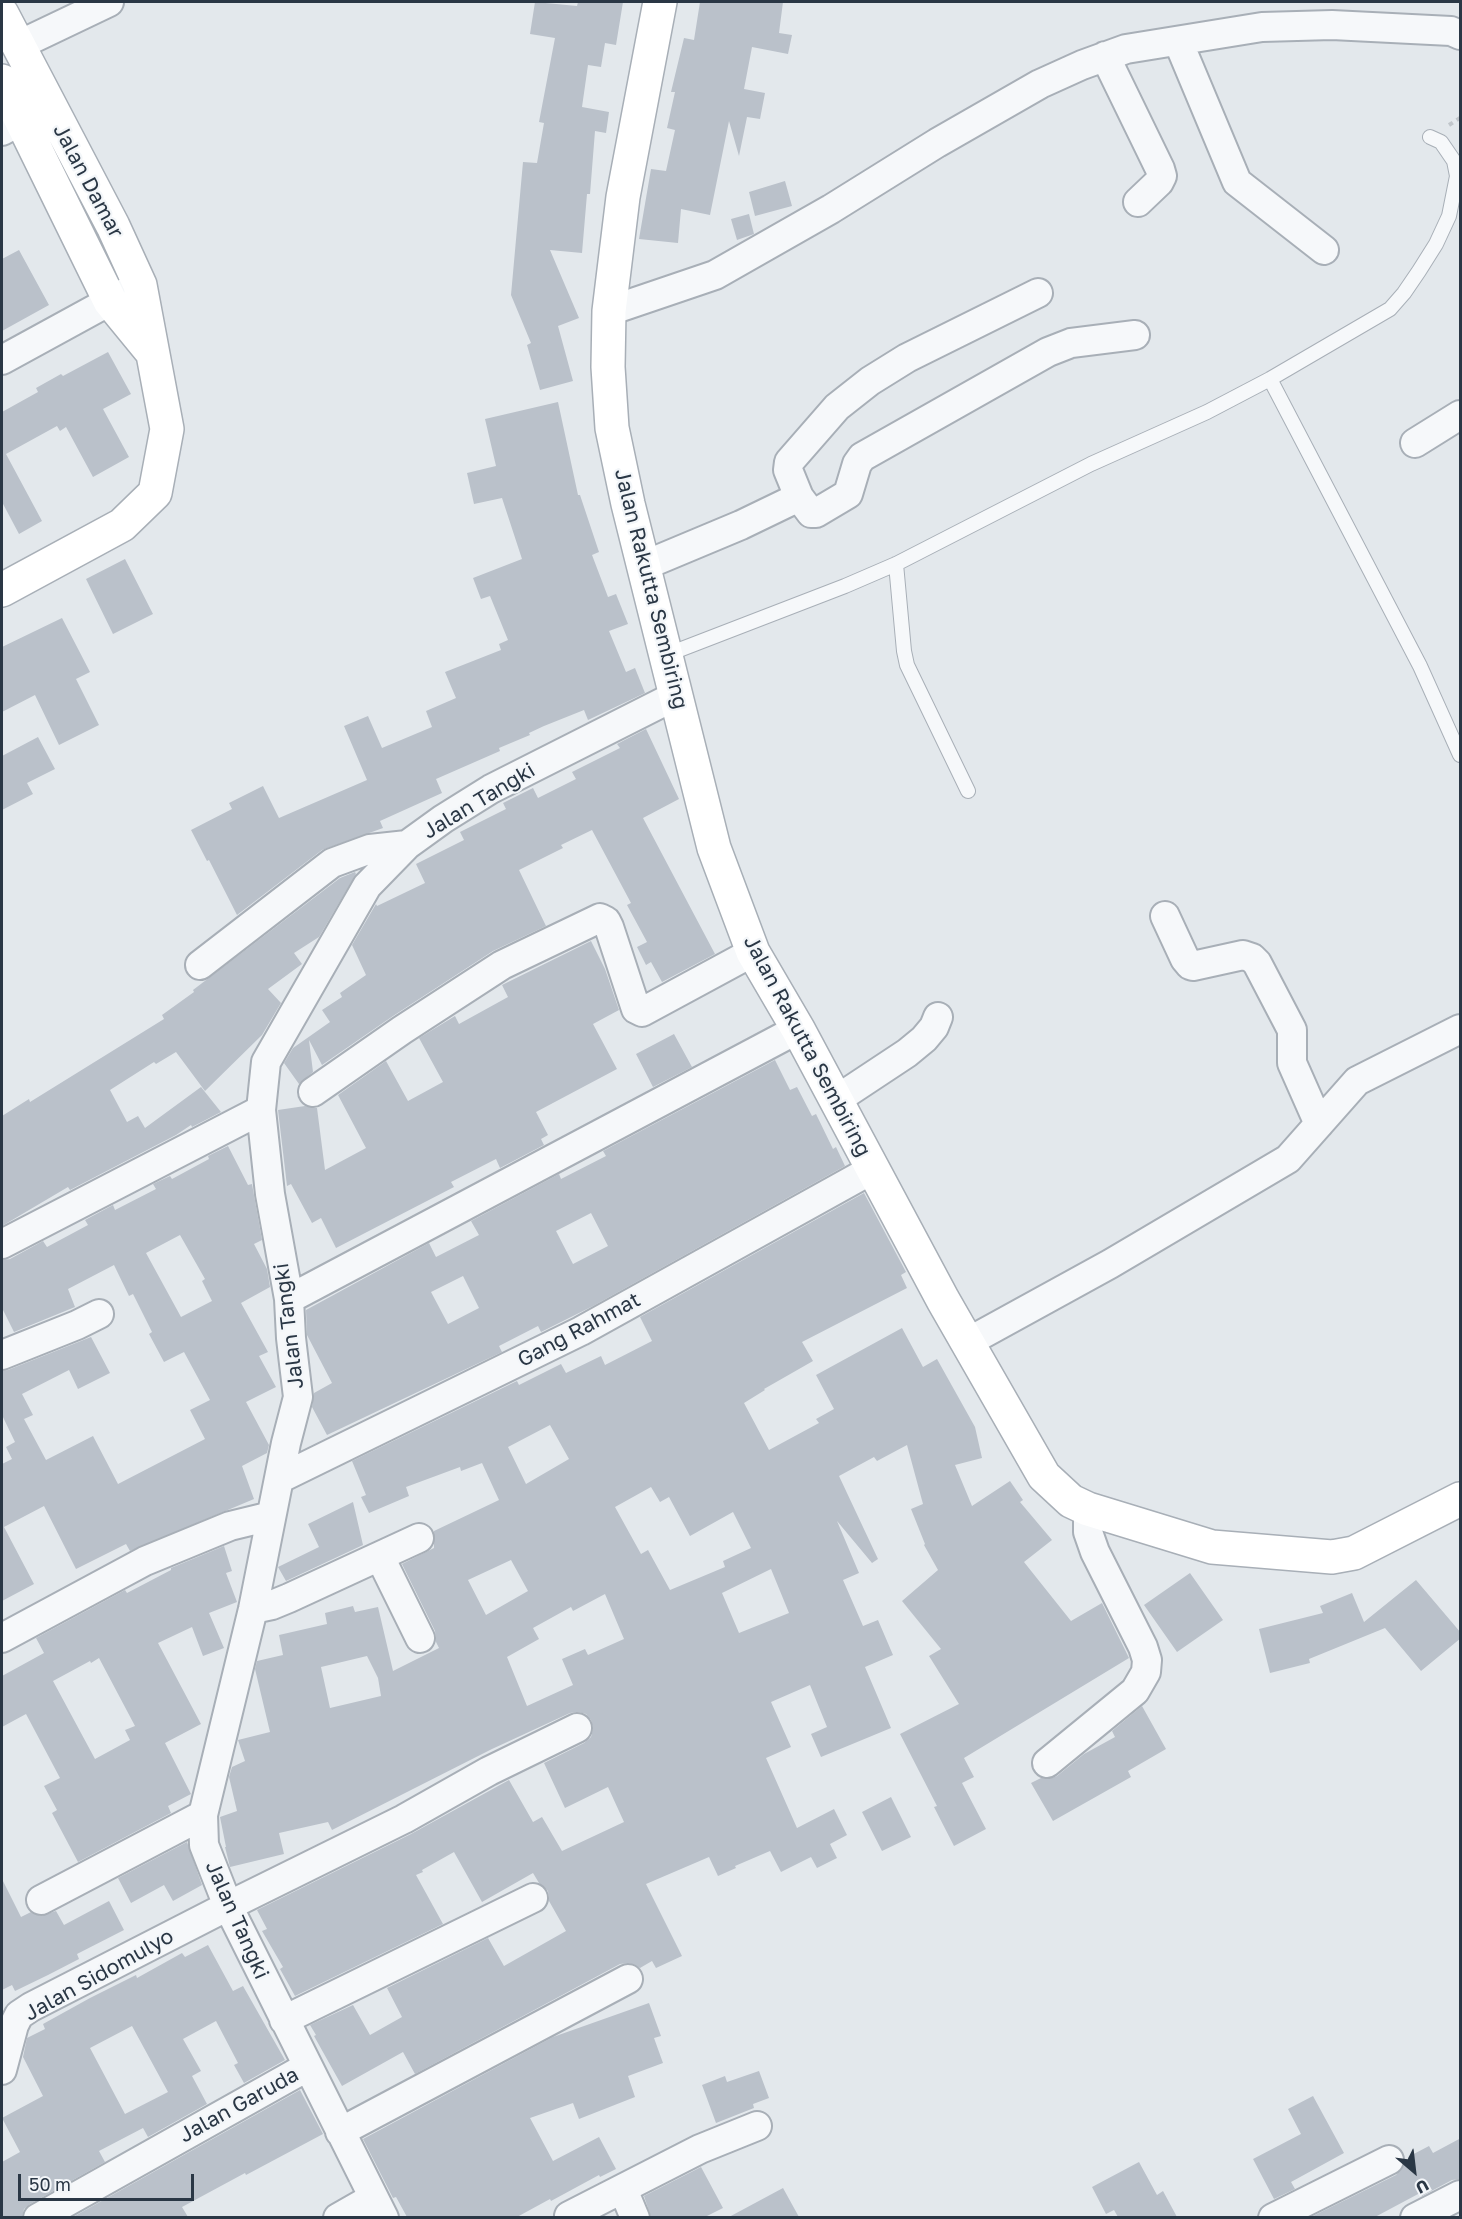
<!DOCTYPE html>
<style>
body{margin:0}
#map{position:relative;width:1462px;height:2219px;overflow:hidden;background:#e3e8ec;font-family:"Golos Text",sans-serif}
canvas{display:block}
.frame{position:absolute;inset:0;border:3px solid #2a3745;pointer-events:none}
.north{position:absolute;left:1384px;top:2141px;width:60px;height:60px;-webkit-text-stroke:4px #f3f6f9;paint-order:stroke;rotate:152deg;font-size:16px;font-weight:700;line-height:24px;text-align:center;color:#2a3745}
.north::after{content:'';display:block;margin:auto;width:21px;height:27px;background:#2a3745;clip-path:polygon(50% 0,100% 100%,50% 72%,0 100%)}
.scale{position:absolute;left:18px;top:2174px;width:176px;height:27px;box-sizing:border-box;border:3px solid #2a3745;border-top:0;padding-left:8px;font-size:18px;line-height:21px;white-space:nowrap;color:#2a3745;-webkit-text-stroke:4px #f3f6f9;paint-order:stroke}
</style>
<div id="map">
<canvas width="1462" height="2219"></canvas>
<div class="frame"></div>
<div class="north">U</div>
<div class="scale">50 m</div>
</div>
<script>
const g = document.querySelector('canvas').getContext('2d');
g.lineJoin = 'round';
function fillPath(path, color) {
  g.fillStyle = color;
  g.fill(path, 'evenodd');
}
function poly(rows) {
  const path = new Path2D();
  for (const r of rows) {
    path.moveTo(r[0], r[1]);
    for (let i = 2; i < r.length; i += 2) path.lineTo(r[i], r[i + 1]);
  }
  return path;
}
function strokePath(path, color, width, dash) {
  g.strokeStyle = color;
  g.lineWidth = width;
  g.lineCap = dash ? 'butt' : 'round';
  g.setLineDash(dash || []);
  g.stroke(path);
}
function write(font, color, halo, rows, align = 'center') {
  g.font = font + ' "Golos Text",sans-serif';
  g.lineWidth = 4.5;
  g.setLineDash([]);
  g.textBaseline = 'middle';
  g.strokeStyle = halo;
  g.fillStyle = color;
  for (const [text, x, y, turn = 0] of rows) {
    g.save();
    g.translate(x, y);
    g.rotate((+turn || 0) * Math.PI / 180);
    g.textAlign = isNaN(turn) ? turn : align;
    if (halo) g.strokeText(text, 0, 0);
    g.fillText(text, 0, 0);
    g.restore();
  }
}
const building = poly([
 [535,2,577,6,578,2,623,2,616,45,605,43,601,67,588,65,582,107,609,112,606,133,595,131,590,194,587,194,582,253,550,250,579,318,558,326,573,381,540,390,527,345,531,343,511,295,523,162,537,163,544,123,539,122,555,38,530,34],
 [700,2,783,2,779,33,792,35,788,54,752,47,744,89,765,93,760,119,747,117,739,156,729,121,710,215,681,209,678,243,639,239,651,169,666,171,675,130,667,128,675,92,671,92,684,38,694,40],
 [785,181,792,206,755,216,749,192],
 [749,214,754,234,737,240,731,219],
 [19,250,49,305,2,331,2,259],
 [108,352,131,394,103,409,129,457,93,477,66,427,60,431,57,426,6,454,42,521,19,534,2,502,2,412,38,392,36,388,61,374,63,376],
 [558,402,578,495,580,495,599,552,592,555,608,597,616,594,628,624,609,631,626,672,635,668,645,693,588,720,584,710,544,726,529,733,530,735,499,748,500,751,436,779,442,793,380,821,383,828,322,850,237,915,209,860,207,861,191,830,232,809,229,803,263,786,279,818,367,780,344,726,368,716,382,748,432,727,426,711,456,698,445,672,501,650,499,644,508,640,490,596,481,599,473,578,522,559,502,498,474,504,467,473,496,466,485,419],
 [125,559,153,614,113,634,86,579],
 [62,618,90,672,76,679,99,725,59,745,35,695,2,712,2,647],
 [646,729,679,799,643,818,715,954,662,982,651,962,646,965,637,947,647,942,627,905,631,903,592,830,561,845,563,848,519,870,546,926,493,951,393,1016,322,1065,309,1040,313,1072,299,1084,284,1063,293,1048,330,1022,322,1010,342,997,340,993,366,975,352,945,376,904,377,906,425,883,416,864,464,840,460,832,506,809,503,803,533,788,538,798,576,779,572,772,620,748,617,744],
 [38,737,55,769,27,783,33,794,2,810,2,756],
 [355,872,356,874,319,937,294,953,302,964,268,989,281,1003,262,1035,205,1091,176,1052,156,1064,154,1062,110,1090,127,1122,138,1116,145,1128,201,1087,221,1112,192,1127,191,1125,176,1135,70,1190,68,1187,2,1226,2,1116,29,1099,30,1102,164,1019,162,1015,194,992,193,990,340,878],
 [591,941,605,969,619,1010,593,1024,617,1069,536,1112,548,1135,541,1139,544,1145,500,1168,496,1159,451,1182,454,1187,336,1248,321,1218,312,1223,291,1184,287,1186,278,1110,305,1106,317,1108,325,1170,366,1148,338,1095,386,1061,408,1101,443,1082,419,1038,455,1016,459,1024,508,997,502,985],
 [674,1034,692,1067,653,1087,636,1054],
 [775,1060,790,1090,797,1087,812,1116,816,1114,833,1149,836,1147,845,1166,593,1306,541,1332,538,1326,499,1346,502,1352,327,1435,312,1407,314,1393,332,1383,307,1335,306,1310,429,1243,436,1257,479,1235,471,1221,559,1174,561,1179,606,1156,603,1151],
 [591,1213,608,1246,573,1264,556,1231],
 [463,1276,479,1308,448,1324,431,1292],
 [228,1146,248,1185,252,1184,262,1240,254,1244,267,1269,270,1287,241,1303,268,1352,259,1356,276,1387,246,1402,269,1445,267,1453,242,1466,254,1499,130,1551,126,1544,76,1569,44,1506,4,1527,34,1584,2,1601,2,1464,12,1459,6,1447,15,1442,2,1415,2,1371,8,1370,91,1337,110,1373,78,1389,69,1370,22,1394,33,1415,24,1419,46,1460,93,1436,118,1484,205,1439,190,1410,210,1400,184,1352,164,1362,149,1334,152,1332,133,1294,129,1296,114,1265,68,1289,75,1307,14,1332,2,1308,2,1260,10,1259,43,1241,47,1247,88,1225,85,1220,113,1205,115,1210,156,1189,153,1184,170,1176,172,1179,209,1159,208,1156],
 [180,1235,205,1279,202,1281,212,1301,181,1317,146,1253],
 [864,1193,906,1272,901,1275,907,1288,802,1342,813,1361,764,1389,765,1390,744,1403,769,1450,819,1423,816,1419,834,1409,816,1375,902,1328,923,1367,937,1359,975,1427,982,1458,955,1465,972,1506,1010,1481,1023,1500,1020,1502,1052,1540,1024,1562,1071,1621,1102,1603,1129,1658,964,1758,974,1777,962,1783,986,1829,954,1846,934,1807,937,1806,900,1734,959,1704,929,1656,941,1649,902,1601,938,1570,924,1545,925,1544,911,1509,923,1504,907,1445,877,1461,874,1457,839,1476,878,1559,872,1563,837,1521,859,1573,843,1580,863,1626,878,1620,893,1655,865,1667,891,1728,821,1757,811,1734,827,1727,810,1685,771,1702,791,1747,766,1758,797,1828,834,1809,847,1835,830,1844,837,1858,817,1868,811,1857,781,1872,770,1851,735,1866,736,1868,718,1876,709,1857,646,1884,682,1956,656,1968,652,1961,640,1968,629,1963,620,1964,415,2074,403,2052,342,2086,314,2036,316,2035,310,2025,353,2005,370,2035,402,2017,387,1988,488,1938,504,1966,566,1931,549,1901,548,1891,539,1883,533,1873,482,1902,454,1852,422,1870,423,1872,416,1875,443,1924,295,1996,280,1969,283,1967,262,1931,267,1929,257,1910,411,1834,509,1780,533,1822,542,1817,562,1851,624,1822,608,1787,565,1808,544,1763,584,1743,591,1737,593,1729,591,1720,586,1714,578,1712,570,1713,492,1749,332,1830,328,1822,279,1833,284,1854,230,1867,225,1847,226,1847,220,1817,237,1811,229,1777,232,1767,245,1761,238,1740,270,1732,255,1669,257,1661,283,1655,279,1635,327,1624,325,1613,353,1606,355,1612,378,1607,393,1671,439,1648,436,1642,435,1631,402,1564,434,1548,434,1531,499,1500,482,1463,461,1471,460,1467,406,1487,409,1496,369,1513,361,1497,366,1495,352,1461,517,1381,519,1385,561,1364,566,1373,601,1356,605,1365,652,1341,640,1317],
 [550,1425,569,1459,526,1484,508,1447],
 [651,1487,660,1502,669,1497,690,1536,733,1512,751,1548,723,1561,725,1567,670,1590,648,1550,641,1554,615,1507],
 [511,1560,528,1591,486,1615,468,1580],
 [771,1569,789,1613,739,1633,722,1593],
 [605,1594,624,1639,588,1655,585,1649,562,1659,573,1685,527,1706,507,1657,539,1639,533,1628,571,1607,573,1611],
 [367,1656,378,1678,381,1696,330,1708,321,1667],
 [353,1502,363,1545,286,1581,278,1567,319,1547,308,1524],
 [224,1546,232,1571,226,1573,237,1602,209,1613,224,1648,203,1656,192,1627,158,1643,201,1724,165,1743,191,1794,168,1806,171,1813,78,1862,52,1813,57,1810,44,1786,60,1778,26,1714,2,1727,2,1676,44,1653,36,1638,125,1590,127,1593,171,1570,171,1568],
 [99,1658,135,1726,125,1730,130,1740,95,1759,53,1681,90,1661,91,1663],
 [1190,1573,1223,1620,1177,1652,1144,1605],
 [1416,1580,1461,1633,1461,1638,1421,1671,1385,1628,1309,1659,1310,1663,1270,1673,1259,1629,1323,1613,1320,1606,1352,1593,1364,1622],
 [1142,1706,1166,1749,1128,1771,1131,1777,1053,1821,1031,1783,1041,1778,1049,1779,1057,1776,1084,1754,1115,1737,1112,1731],
 [891,1797,911,1837,882,1851,862,1812],
 [187,1842,202,1885,173,1901,164,1885,131,1903,118,1878],
 [2,1879,21,1917,31,1912,41,1916,56,1911,64,1925,109,1901,124,1930,77,1954,79,1959,48,1975,15,1991,12,1985,2,1990],
 [208,1945,233,1991,243,1986,285,2060,244,2083,234,2065,238,2063,216,2021,183,2039,201,2071,192,2076,207,2104,148,2137,143,2128,99,2151,105,2162,30,2204,24,2209,22,2217,2,2217,2,2162,20,2152,2,2118,43,2096,23,2057,27,2038,45,2029,43,2024,90,1998,136,1975,137,1978,182,1953,185,1957],
 [132,2026,168,2092,125,2114,90,2048],
 [649,2003,661,2036,654,2038,663,2063,628,2076,635,2097,579,2119,573,2103,530,2118,553,2161,599,2137,616,2169,600,2177,599,2175,551,2201,550,2199,517,2217,407,2217,396,2197,393,2198,363,2139,553,2037],
 [759,2071,769,2098,753,2104,754,2108,716,2123,702,2085,725,2076,727,2082],
 [300,2090,323,2134,246,2175,245,2173,182,2207,188,2217,73,2217],
 [1313,2096,1344,2153,1291,2182,1295,2189,1274,2199,1253,2159,1301,2134,1288,2109],
 [1461,2138,1461,2179,1452,2180,1422,2196,1420,2193,1375,2217,1311,2217,1396,2175,1404,2165,1411,2162,1408,2157,1429,2146,1433,2153],
 [1139,2162,1157,2195,1163,2191,1177,2217,1118,2217,1114,2210,1106,2214,1092,2187],
 [701,2167,723,2208,705,2217,651,2217,644,2196],
 [783,2188,799,2217,729,2217]
]);
const path = poly([
 [1449,125,1460,118]
]);
const lane = poly([
 [1270,379,1420,666,1460,755],
 [896,564,904,651,907,665,968,791],
 [666,655,845,586,896,564,1091,464,1207,412,1270,379,1390,309,1404,293,1419,271,1436,244,1449,216,1457,176,1454,161,1441,142,1430,137]
]);
const street = poly([
 [1178,41,1237,182,1324,250],
 [19,45,109,2],
 [1105,56,1160,169,1162,176,1159,182,1138,202],
 [2,131,22,120],
 [609,311,715,275,831,209,937,143,1040,84,1082,65,1126,49,1262,27,1332,25,1451,31,1460,35],
 [2,360,130,290],
 [1415,443,1460,415],
 [799,497,788,470,789,462,837,407,870,381,907,358,1038,293],
 [643,566,741,525,799,497,811,513,816,513,848,494,857,464,862,457,1048,352,1071,343,1135,335],
 [1165,916,1185,959,1190,965,1193,966,1243,955,1252,958,1257,963,1292,1030,1292,1063,1319,1124],
 [200,965,332,863,370,849,407,845],
 [313,1092,402,1030,502,965,600,918,606,921,609,927,636,1009,642,1012,753,952],
 [836,1100,907,1053,924,1039,934,1027,938,1017],
 [2,1244,261,1110],
 [289,1299,798,1029],
 [968,1342,1110,1264,1288,1159,1357,1081,1460,1029],
 [2,1355,77,1325,99,1314],
 [279,1479,581,1331,873,1169],
 [380,1557,420,1638],
 [253,1609,272,1605,289,1598,419,1538],
 [2,1638,145,1561,230,1526,271,1516],
 [1047,1763,1135,1691,1146,1672,1147,1660,1143,1647,1095,1552,1088,1532,1088,1509],
 [41,1900,203,1815],
 [284,2020,533,1898],
 [2,2070,14,2025,19,2015,31,2007,228,1906,404,1819,489,1771,577,1728],
 [340,2132,628,1979],
 [623,2189,635,2218],
 [569,2216,700,2149,757,2126],
 [38,2218,307,2067,304,2060],
 [338,2218,373,2198],
 [384,2218,228,1906,204,1845,203,1815,253,1609,286,1443,298,1397,291,1338,289,1299,270,1194,261,1110,266,1062,367,886,407,845,443,819,491,789,677,695],
 [1273,2218,1389,2160],
 [1415,2218,1460,2195]
]);
const secondary = poly([
 [660,2,623,197,609,311,608,367,612,428,628,504,714,848,753,952,798,1029,943,1300,1044,1476,1071,1501,1088,1509,1212,1547,1332,1557,1354,1553,1460,1499],
 [2,14,113,226,140,285,167,429,155,493,122,525,2,590],
 [2,81,110,301,151,351]
]);
const streetNames = [
 ["Jalan Damar",88,181,62],
 ["Jalan Rakutta Sembiring",651,589,76],
 ["Jalan Tangki",479,801,-31],
 ["Jalan Rakutta Sembiring",807,1046,62],
 ["Jalan Tangki",289,1326,-97],
 ["Gang Rahmat",579,1330,-28],
 ["Jalan Tangki",237,1920,66],
 ["Jalan Sidomulyo",99,1975,-29],
 ["Jalan Garuda",239,2105,-29]
];
fillPath(building, '#bac1ca');
strokePath(lane, '#a8afb7', 16);
strokePath(street, '#a8afb7', 32);
strokePath(secondary, '#a8afb7', 36);
strokePath(path, '#c1c6cb', 4, [4.5, 4.5]);
strokePath(lane, '#f6f8fa', 14);
strokePath(street, '#f6f8fa', 28);
strokePath(secondary, '#fff', 33);
write('21px', '#2a3745', '#f3f6f9', streetNames);
</script>
